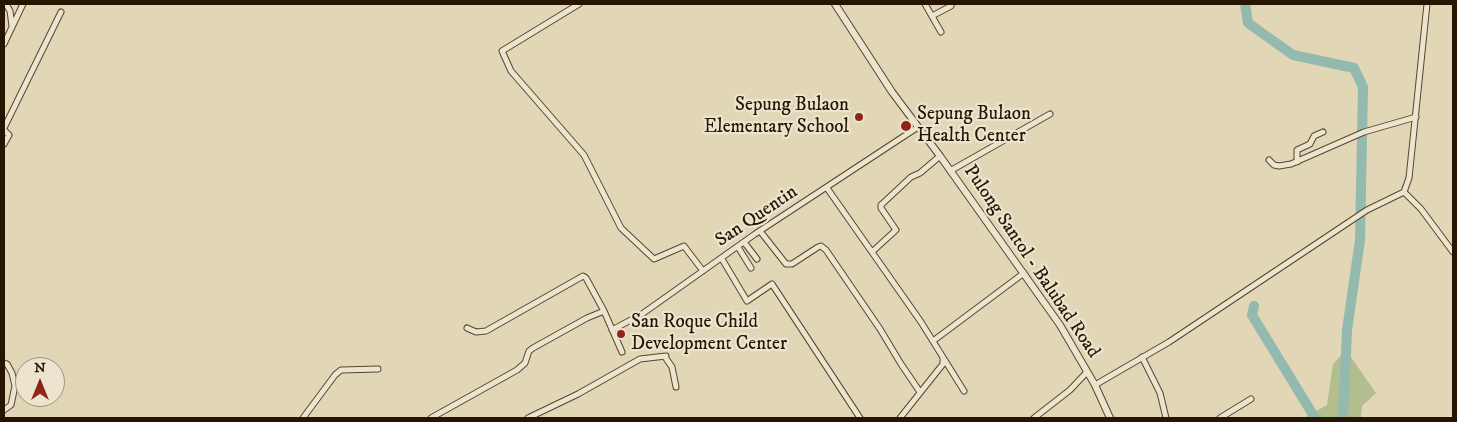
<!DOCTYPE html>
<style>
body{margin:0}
#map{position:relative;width:1457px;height:422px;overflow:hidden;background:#e1d6b5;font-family:"IM FELL DW Pica",serif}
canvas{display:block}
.frame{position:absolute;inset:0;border:5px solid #261601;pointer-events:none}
.north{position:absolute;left:15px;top:357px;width:50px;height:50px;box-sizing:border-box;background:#ece4cf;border:1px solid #9d927d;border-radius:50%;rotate:0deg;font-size:14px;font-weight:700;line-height:20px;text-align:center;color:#261601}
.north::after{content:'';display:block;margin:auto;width:18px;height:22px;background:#8f2418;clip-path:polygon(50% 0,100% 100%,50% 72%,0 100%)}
</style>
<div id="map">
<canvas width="1457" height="422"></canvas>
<div class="frame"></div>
<div class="north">N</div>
</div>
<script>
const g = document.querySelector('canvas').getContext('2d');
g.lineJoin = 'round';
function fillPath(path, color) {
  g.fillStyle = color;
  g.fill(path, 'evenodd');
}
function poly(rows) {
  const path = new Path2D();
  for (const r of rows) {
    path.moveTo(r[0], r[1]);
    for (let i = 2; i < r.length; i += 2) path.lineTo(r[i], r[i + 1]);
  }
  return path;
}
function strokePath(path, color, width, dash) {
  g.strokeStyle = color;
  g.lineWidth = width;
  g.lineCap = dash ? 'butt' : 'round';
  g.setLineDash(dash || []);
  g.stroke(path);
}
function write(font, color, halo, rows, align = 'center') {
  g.font = font + ' "IM FELL DW Pica",serif';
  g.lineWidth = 4.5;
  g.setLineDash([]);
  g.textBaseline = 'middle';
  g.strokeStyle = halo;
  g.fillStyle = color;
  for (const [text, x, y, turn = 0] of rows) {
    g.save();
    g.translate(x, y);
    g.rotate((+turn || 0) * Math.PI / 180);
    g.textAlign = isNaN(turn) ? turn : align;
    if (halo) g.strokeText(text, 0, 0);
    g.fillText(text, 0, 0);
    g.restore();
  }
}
const green = poly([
 [1346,350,1376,393,1362,406,1361,418,1304,418,1327,405,1333,364]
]);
const river = poly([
 [1245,4,1248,23,1293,55,1354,68,1363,87,1360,240,1347,330,1343,418],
 [1254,306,1252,315,1315,418]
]);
const minor = poly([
 [6,4,10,11,12,26],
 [579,4,502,51,511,71,584,155,621,228,654,259,684,246,703,271],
 [925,4,941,32],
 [932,16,951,6],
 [4,44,23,4],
 [4,128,61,12],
 [4,130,9,135,4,144],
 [1269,160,1274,165,1279,166,1291,164,1364,132,1416,117],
 [1297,162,1297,150,1310,144,1314,136,1323,132],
 [950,171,1050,114],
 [827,188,921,322,964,391],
 [1404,192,1421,209,1453,252],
 [760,231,786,264,792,264,818,247,821,246,826,250,880,329,901,364,920,392],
 [744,242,757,259],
 [738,247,751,268],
 [873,251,896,230,881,208,881,205,911,177,920,173,940,156],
 [722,259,747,301,772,284,860,418],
 [467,328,476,332,486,331,583,276,586,278,604,311,622,352],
 [612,330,642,314,755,234,918,127],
 [933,341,1024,273],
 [1142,357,1160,393,1166,418],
 [4,363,7,364,12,373,15,386,11,405,4,410],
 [1095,385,1169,342,1367,210,1404,192,1409,178,1427,4],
 [303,418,335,375,341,370,378,369],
 [431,418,517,370,525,363,529,351,533,348,587,318,604,311],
 [528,418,578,394,640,359,666,356,665,357,672,367,676,387],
 [900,418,943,364,943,358],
 [1034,418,1070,390,1087,372],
 [1220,418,1251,399]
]);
const tertiary = poly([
 [835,4,892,92,940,156,1060,325,1095,385,1110,418]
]);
const markers = [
 [859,117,5,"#8f2418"],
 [906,126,6,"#8f2418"],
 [621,334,5,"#8f2418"]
];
const poiNames = [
 ["Sepung Bulaon",849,106,"right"],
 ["Elementary School",849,128,"right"],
 ["Sepung Bulaon",917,115],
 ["Health Center",917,137],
 ["San Roque Child",631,323],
 ["Development Center",631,345]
];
const streetNames = [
 ["San Quentin",757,217,-34],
 ["Pulong Santol - Balubad Road",1031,262,56]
];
fillPath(green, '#b2be8e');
strokePath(river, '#94b9ae', 10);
strokePath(minor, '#55462e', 7);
strokePath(tertiary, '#55462e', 8);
strokePath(minor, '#ece4cf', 5);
strokePath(tertiary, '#ece4cf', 6);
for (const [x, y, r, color] of markers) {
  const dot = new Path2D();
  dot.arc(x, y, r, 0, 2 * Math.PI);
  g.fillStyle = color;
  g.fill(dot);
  strokePath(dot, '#ece4cf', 2);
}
write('19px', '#261601', '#ece4cf', poiNames, 'left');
write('19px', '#261601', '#ece4cf', streetNames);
</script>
